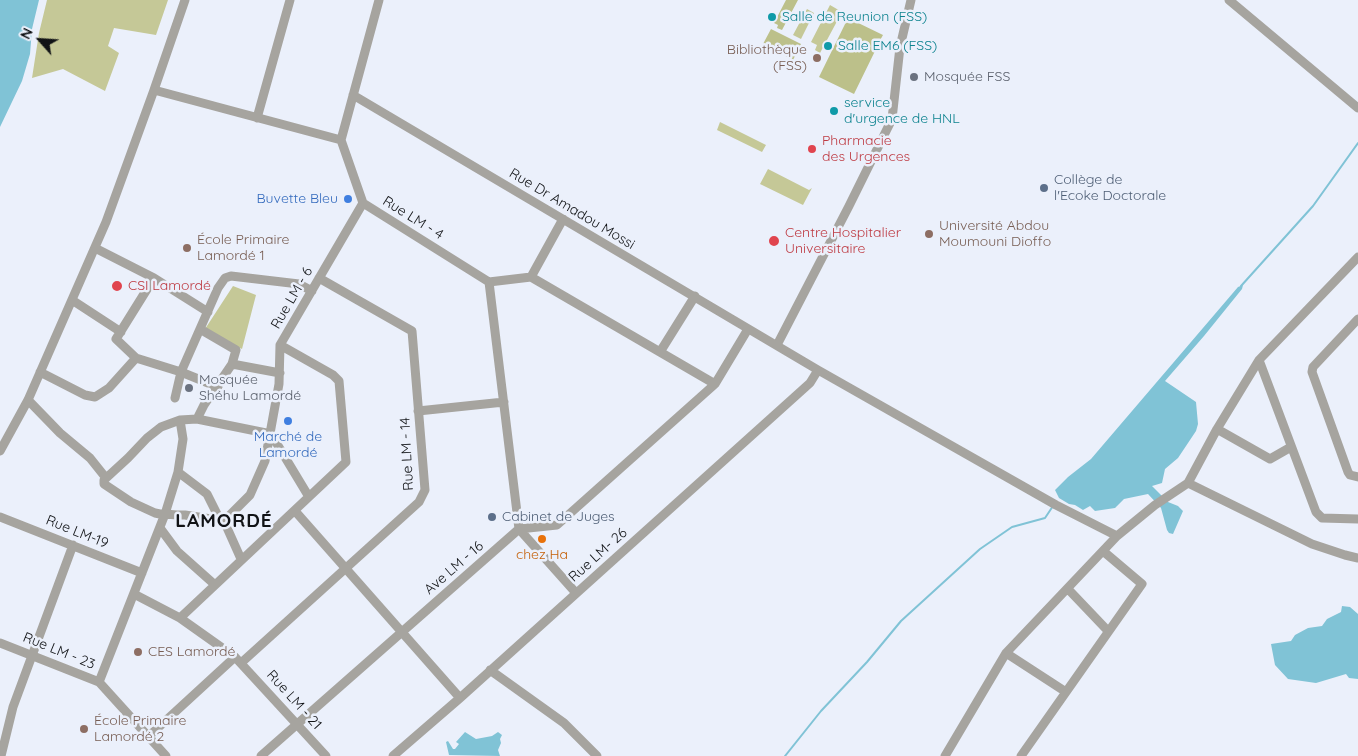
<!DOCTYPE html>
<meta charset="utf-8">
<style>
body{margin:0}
#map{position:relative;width:1358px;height:756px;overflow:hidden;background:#ebf0fb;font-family:Quicksand,sans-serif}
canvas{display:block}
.north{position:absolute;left:15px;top:15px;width:50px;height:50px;-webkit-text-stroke:4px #ebf0fb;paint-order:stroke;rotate:296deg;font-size:14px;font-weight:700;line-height:20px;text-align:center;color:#111316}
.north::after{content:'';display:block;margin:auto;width:18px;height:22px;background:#111316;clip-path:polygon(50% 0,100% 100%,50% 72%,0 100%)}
</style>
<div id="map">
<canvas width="1358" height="756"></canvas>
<div class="north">N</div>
</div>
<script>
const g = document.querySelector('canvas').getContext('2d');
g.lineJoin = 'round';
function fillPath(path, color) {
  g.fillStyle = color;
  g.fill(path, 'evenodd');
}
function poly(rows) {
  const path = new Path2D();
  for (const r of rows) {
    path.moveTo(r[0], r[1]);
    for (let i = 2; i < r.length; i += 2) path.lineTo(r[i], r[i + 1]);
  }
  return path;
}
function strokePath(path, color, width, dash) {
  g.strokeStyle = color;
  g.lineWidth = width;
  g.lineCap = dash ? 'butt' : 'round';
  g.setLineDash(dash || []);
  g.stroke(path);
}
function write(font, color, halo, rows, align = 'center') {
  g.font = font + ' Quicksand,sans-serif';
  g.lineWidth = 5;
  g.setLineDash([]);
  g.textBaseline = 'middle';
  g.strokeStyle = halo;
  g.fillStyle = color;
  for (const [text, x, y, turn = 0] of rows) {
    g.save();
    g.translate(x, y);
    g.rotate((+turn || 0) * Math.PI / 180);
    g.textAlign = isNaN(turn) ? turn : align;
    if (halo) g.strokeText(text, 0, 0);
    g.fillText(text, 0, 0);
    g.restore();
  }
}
const green = poly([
 [47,0,168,0,156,35,114,28,108,46,119,53,105,91,63,69,32,78,39,33],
 [830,5,842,12,820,53,815,50,817,45,811,42],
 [807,9,814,13,801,39,793,35],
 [720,122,766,145,762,152,717,130],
 [768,169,809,190,812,188,803,205,760,184],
 [233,286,256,295,242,349,205,329]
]);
const forest = poly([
 [786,0,798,0,782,30,777,28,778,25,774,23],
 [848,18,883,35,878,44,874,42,872,47,876,49,854,94,819,77],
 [771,29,801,44,793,60,763,44]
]);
const water = poly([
 [0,0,39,0,32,29,30,54,22,81,0,127],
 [1243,285,1242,289,1204,336,1165,381,1196,402,1198,424,1196,431,1178,458,1165,469,1162,483,1152,486,1168,502,1178,506,1183,511,1173,534,1169,533,1167,530,1161,508,1148,494,1124,499,1115,508,1095,511,1090,506,1083,510,1075,505,1069,504,1059,498,1055,490,1068,477,1091,459,1238,287],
 [1342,606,1350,607,1358,614,1358,679,1349,678,1346,674,1316,683,1288,679,1275,665,1271,644,1291,641,1295,635,1308,628,1322,626,1327,619,1341,612],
 [465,732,476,739,492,736,498,732,502,735,500,739,501,743,498,750,500,756,449,755,446,742,448,741,453,749,455,749,459,744,456,742]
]);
const stream = poly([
 [1241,286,1313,206,1358,143],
 [785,756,821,711,867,662,901,621,980,549,1012,527,1045,518,1053,506]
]);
const minor = poly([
 [185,0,154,90,341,140],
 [1229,0,1358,108],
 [353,95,818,370,1056,505,1117,536],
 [257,118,290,0],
 [341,140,363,203,489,282,519,529],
 [341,140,379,0],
 [95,248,154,278,208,312],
 [531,277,563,219],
 [154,278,116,339,136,358,181,372,218,387],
 [489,282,531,277,715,384],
 [72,300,121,332],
 [1358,319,1313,367,1312,372,1348,472,1350,475,1358,477],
 [777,345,849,206,892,119,900,47,911,0],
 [660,352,695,296],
 [1259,360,1316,512,1322,518,1358,519],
 [232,364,280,373],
 [40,372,85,395,95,397,109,388,136,358],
 [175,398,181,372,218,288,225,278,231,276,299,284,312,291],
 [28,400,60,433,90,458,106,478],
 [418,411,504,402],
 [197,419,204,405,232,364,236,350,200,329],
 [180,420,197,419,271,434,309,497],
 [1217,429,1270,459,1291,447],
 [0,451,28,400,106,222,154,90],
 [178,472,207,494,220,520],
 [1188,483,1312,544,1345,555,1358,558],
 [295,511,460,698],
 [0,517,142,573],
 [224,521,250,495,265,461,279,384,280,345,363,203],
 [224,521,241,559],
 [160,528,177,551,214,584],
 [519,529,576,593],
 [1068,589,1108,631],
 [134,594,180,618,235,657,326,756],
 [180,618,346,462,339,381,333,375,280,345],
 [0,643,99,682,166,756],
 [1006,653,1066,692],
 [241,663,419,502,425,490,412,331,319,278],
 [490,670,564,723,597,756],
 [99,682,165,514,178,472,183,439,180,420,161,427,147,438,128,458,104,480,104,484,131,502,155,513,160,514,165,514,177,515,185,515,224,521],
 [149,736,235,657],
 [1,756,13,707,73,545],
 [261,756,519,529,557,525,715,384,748,329],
 [393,756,460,698,810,383,818,370],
 [945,756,1006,653,1117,536,1155,505,1188,483,1217,429,1259,360,1358,257],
 [1021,756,1142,584,1103,551]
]);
const markers = [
 [772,17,5,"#0f9aa8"],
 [828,46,5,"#0f9aa8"],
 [817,58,5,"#8d6e63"],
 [914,77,5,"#6b7280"],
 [834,111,5,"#0f9aa8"],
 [812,149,5,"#e0444e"],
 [1044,188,5,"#5c6f8a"],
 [348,199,5,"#3f7fe0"],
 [929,234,5,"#8d6e63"],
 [774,241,6,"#e0444e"],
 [187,248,5,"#8d6e63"],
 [117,286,6,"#e0444e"],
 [189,388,5,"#6b7280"],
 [288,421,5,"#3f7fe0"],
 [492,517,5,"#5c6f8a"],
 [542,539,5,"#e8710a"],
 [138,652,5,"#8d6e63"],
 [84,729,5,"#8d6e63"]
];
const cultureNames = [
 ["Salle de Reunion (FSS)",782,17],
 ["Salle EM6 (FSS)",838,46],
 ["service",844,103],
 ["d'urgence de HNL",844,119]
];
const educationNames = [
 ["Bibliothèque",807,50,"right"],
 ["(FSS)",807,66,"right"],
 ["Université Abdou",939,226],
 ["Moumouni Dioffo",939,242],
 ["École Primaire",197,240],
 ["Lamordé 1",197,256],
 ["CES Lamordé",148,652],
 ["École Primaire",94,721],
 ["Lamordé 2",94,737]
];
const worshipNames = [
 ["Mosquée FSS",924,77],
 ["Mosquée",199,380],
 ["Shéhu Lamordé",199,396]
];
const healthNames = [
 ["Pharmacie",822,141],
 ["des Urgences",822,157],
 ["Centre Hospitalier",785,233],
 ["Universitaire",785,249],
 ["CSI Lamordé",128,286]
];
const serviceNames = [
 ["Collège de",1054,180],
 ["l'Ecoke Doctorale",1054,196],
 ["Cabinet de Juges",502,517]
];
const shopNames = [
 ["Buvette Bleu",338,199],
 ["Marché de",288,437,"center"],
 ["Lamordé",288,453,"center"]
];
const streetNames = [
 ["Rue Dr Amadou Mossi",572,209,31],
 ["Rue LM - 4",413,218,32],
 ["Rue LM - 6",292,298,-60],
 ["Rue LM - 14",407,454,-93],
 ["Rue LM-19",77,532,22],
 ["Rue LM- 26",598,555,-42],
 ["Ave LM - 16",454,568,-41],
 ["Rue LM - 23",59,651,22],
 ["Rue LM - 21",294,700,48]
];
const foodNames = [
 ["chez Ha",542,555]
];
const districtNames = [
 ["LAMORDÉ",224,521]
];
fillPath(green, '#c5c897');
fillPath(forest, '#bcc08a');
fillPath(water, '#80c3d6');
strokePath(stream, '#80c3d6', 2);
strokePath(minor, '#a6a49f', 9);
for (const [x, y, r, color] of markers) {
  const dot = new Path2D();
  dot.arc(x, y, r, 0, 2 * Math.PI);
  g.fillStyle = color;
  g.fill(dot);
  strokePath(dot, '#ebf0fb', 2);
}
write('14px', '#0d838f', '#ebf0fb', cultureNames, 'left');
write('14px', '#785e54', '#ebf0fb', educationNames, 'left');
write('14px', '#5b616d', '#ebf0fb', worshipNames, 'left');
write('14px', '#be3a42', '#ebf0fb', healthNames, 'left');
write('14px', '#4e5e75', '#ebf0fb', serviceNames, 'left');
write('14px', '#366cbe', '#ebf0fb', shopNames, 'right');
write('14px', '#111316', '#ebf0fb', streetNames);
write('14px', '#c56008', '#ebf0fb', foodNames);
g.letterSpacing = '1px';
write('bold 19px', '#111316', '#ebf0fb', districtNames);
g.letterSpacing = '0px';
</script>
